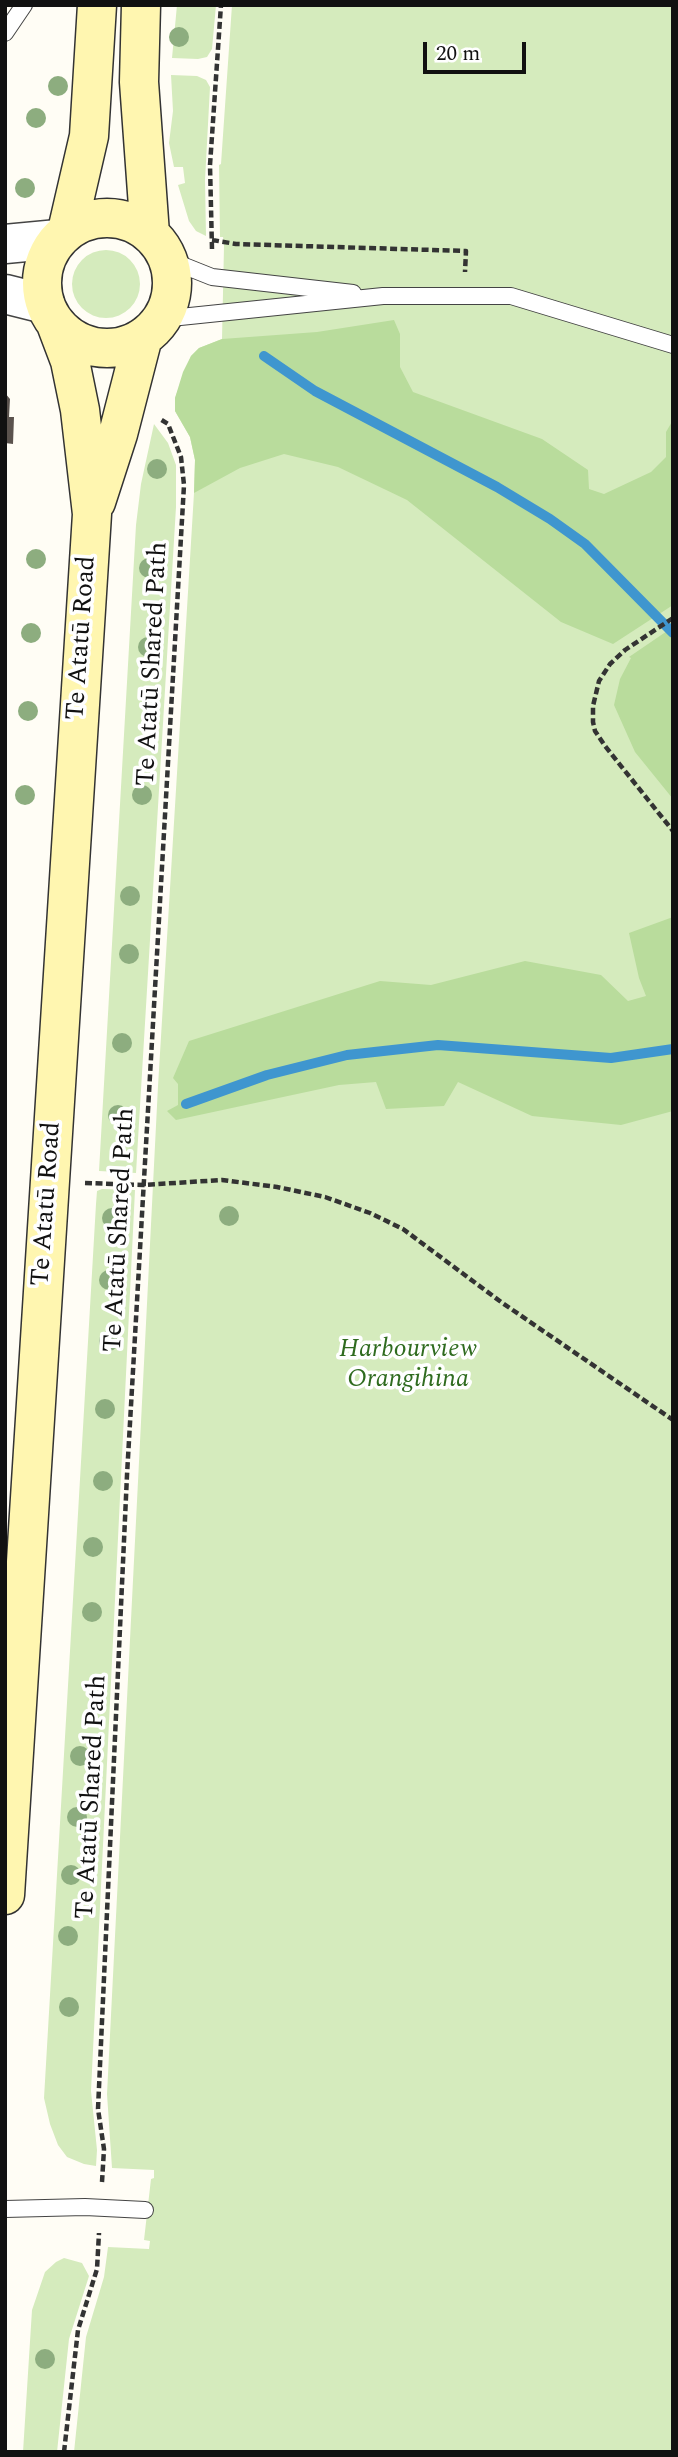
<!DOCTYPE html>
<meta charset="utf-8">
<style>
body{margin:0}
#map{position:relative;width:678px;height:2457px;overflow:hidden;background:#fffdf5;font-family:Spectral,serif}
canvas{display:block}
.frame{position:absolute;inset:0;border:7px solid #111;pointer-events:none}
.scale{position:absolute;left:423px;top:42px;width:103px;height:32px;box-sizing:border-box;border:4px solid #111;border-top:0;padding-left:9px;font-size:21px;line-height:24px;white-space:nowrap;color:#111;-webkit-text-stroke:5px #fff;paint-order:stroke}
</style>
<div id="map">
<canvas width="678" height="2457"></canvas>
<div class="frame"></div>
<div class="scale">20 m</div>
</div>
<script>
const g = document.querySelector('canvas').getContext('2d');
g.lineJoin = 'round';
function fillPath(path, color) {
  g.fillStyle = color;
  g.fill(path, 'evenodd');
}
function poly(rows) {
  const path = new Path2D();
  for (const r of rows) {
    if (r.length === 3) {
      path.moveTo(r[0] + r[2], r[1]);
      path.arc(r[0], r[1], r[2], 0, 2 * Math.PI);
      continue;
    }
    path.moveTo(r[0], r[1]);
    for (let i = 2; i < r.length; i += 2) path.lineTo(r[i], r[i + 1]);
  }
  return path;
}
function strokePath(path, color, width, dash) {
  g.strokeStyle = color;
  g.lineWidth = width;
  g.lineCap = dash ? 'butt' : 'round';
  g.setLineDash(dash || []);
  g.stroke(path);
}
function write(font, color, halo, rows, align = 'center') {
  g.font = font + ' Spectral,serif';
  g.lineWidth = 7;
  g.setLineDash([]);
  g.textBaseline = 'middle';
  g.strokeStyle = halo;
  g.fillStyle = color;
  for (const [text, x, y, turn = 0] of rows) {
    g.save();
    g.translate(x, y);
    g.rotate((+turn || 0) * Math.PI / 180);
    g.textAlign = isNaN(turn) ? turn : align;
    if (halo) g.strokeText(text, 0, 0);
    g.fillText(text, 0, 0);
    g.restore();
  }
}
const green = poly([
 [177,5,216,5,212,49,207,57,198,59,172,58],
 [232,5,673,5,673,2452,74,2452,86,2337,104,2277,108,2247,149,2249,150,2241,144,2240,151,2179,154,2178,154,2170,112,2168,107,2094,158,1086,194,493,195,460,190,437,175,411,175,398,191,356,199,348,222,339,224,246,223,237,220,237,219,165,221,164],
 [171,75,197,76,206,80,210,87,205,180,206,236,196,231,189,221,178,185,185,183,183,167,174,167,169,143,173,111],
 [106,284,34],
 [154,424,168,443,176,465,176,507,136,1173,99,1171,136,525,141,484],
 [102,1189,135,1190,91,2091,97,2150,96,2166,84,2164,67,2157,58,2145,50,2124,44,2098,96,1204,97,1191],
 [64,2258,82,2263,89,2276,69,2339,57,2452,23,2452,32,2310,45,2272,56,2262]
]);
const forest = poly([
 [394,320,400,334,400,367,413,392,542,439,588,470,589,489,604,494,651,472,666,457,666,432,673,420,673,605,613,644,561,622,407,500,338,467,284,454,240,468,194,493,195,460,190,437,175,411,175,398,183,372,191,356,199,348,222,339,317,332],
 [673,627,673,799,635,752,614,705,620,679,631,658,629,657],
 [673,917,673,1111,621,1125,532,1116,458,1082,444,1106,386,1109,376,1082,339,1085,176,1120,167,1111,178,1105,178,1084,173,1078,189,1041,380,981,431,985,525,961,601,975,628,1001,646,996,639,978,629,933]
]);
const stream = poly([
 [264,356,315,391,497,487,550,519,585,544,673,633],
 [186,1104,267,1075,347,1055,438,1045,611,1058,673,1049]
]);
const building = poly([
 [5,393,10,399,9,417,14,417,13,444,5,443]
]);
const path = poly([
 [212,240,236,244,466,251,465,272],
 [212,249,210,165,221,5],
 [673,618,625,650,610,664,599,681,593,706,593,722,595,731,605,746,673,831],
 [85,1183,143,1185,222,1180,277,1187,325,1197,370,1213,403,1229,501,1302,673,1420],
 [102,2182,104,2149,98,2109,127,1475,184,485,181,457,168,424,160,419],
 [64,2452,78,2330,97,2269,99,2233]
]);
const service = poly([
 [5,33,24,5],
 [167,259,212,277,353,293],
 [161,319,383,296,511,296,673,345],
 [5,2209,85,2207,145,2210]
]);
const tertiary = poly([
 [5,244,58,239],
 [5,294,45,304]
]);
const secondary = poly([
 [141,5,139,82,150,234],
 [107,283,65],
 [67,231,89,136,97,5],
 [96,502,118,434,143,337],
 [5,1895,92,514,80,410,70,361,56,324]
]);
const trees = [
 [179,37],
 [58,86],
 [36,118],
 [25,188],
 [157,469],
 [36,559],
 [149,568],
 [31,633],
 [148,647],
 [28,711],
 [25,795],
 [142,795],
 [130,896],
 [129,954],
 [122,1043],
 [118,1115],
 [229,1216],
 [112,1218],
 [109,1280],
 [109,1341],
 [105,1409],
 [103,1481],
 [93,1547],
 [92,1612],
 [80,1756],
 [77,1817],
 [71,1875],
 [68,1936],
 [69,2007],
 [45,2359]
];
const streetNames = [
 ["Te Atatū Road",83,638,-86],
 ["Te Atatū Shared Path",154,664,-87],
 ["Te Atatū Road",48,1204,-86],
 ["Te Atatū Shared Path",121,1230,-87],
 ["Te Atatū Shared Path",93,1797,-87]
];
const parkNames = [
 ["Harbourview",408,1351],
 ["Orangihina",408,1381]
];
fillPath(green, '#d5ebbd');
fillPath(forest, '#b9dc9c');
strokePath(stream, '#3f96cf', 10);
fillPath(building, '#5a524d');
strokePath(service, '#444', 18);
strokePath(tertiary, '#444', 41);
strokePath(secondary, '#333', 41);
strokePath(path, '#333', 4.5, [7, 3.5]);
strokePath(service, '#fff', 16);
strokePath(tertiary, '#fff', 38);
strokePath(secondary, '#fff6b0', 38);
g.fillStyle = '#8dad7f';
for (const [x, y] of trees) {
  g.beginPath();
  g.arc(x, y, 10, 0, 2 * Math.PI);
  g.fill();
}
write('26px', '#111', '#fff', streetNames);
write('italic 26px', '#2f6b1f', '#fff', parkNames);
</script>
